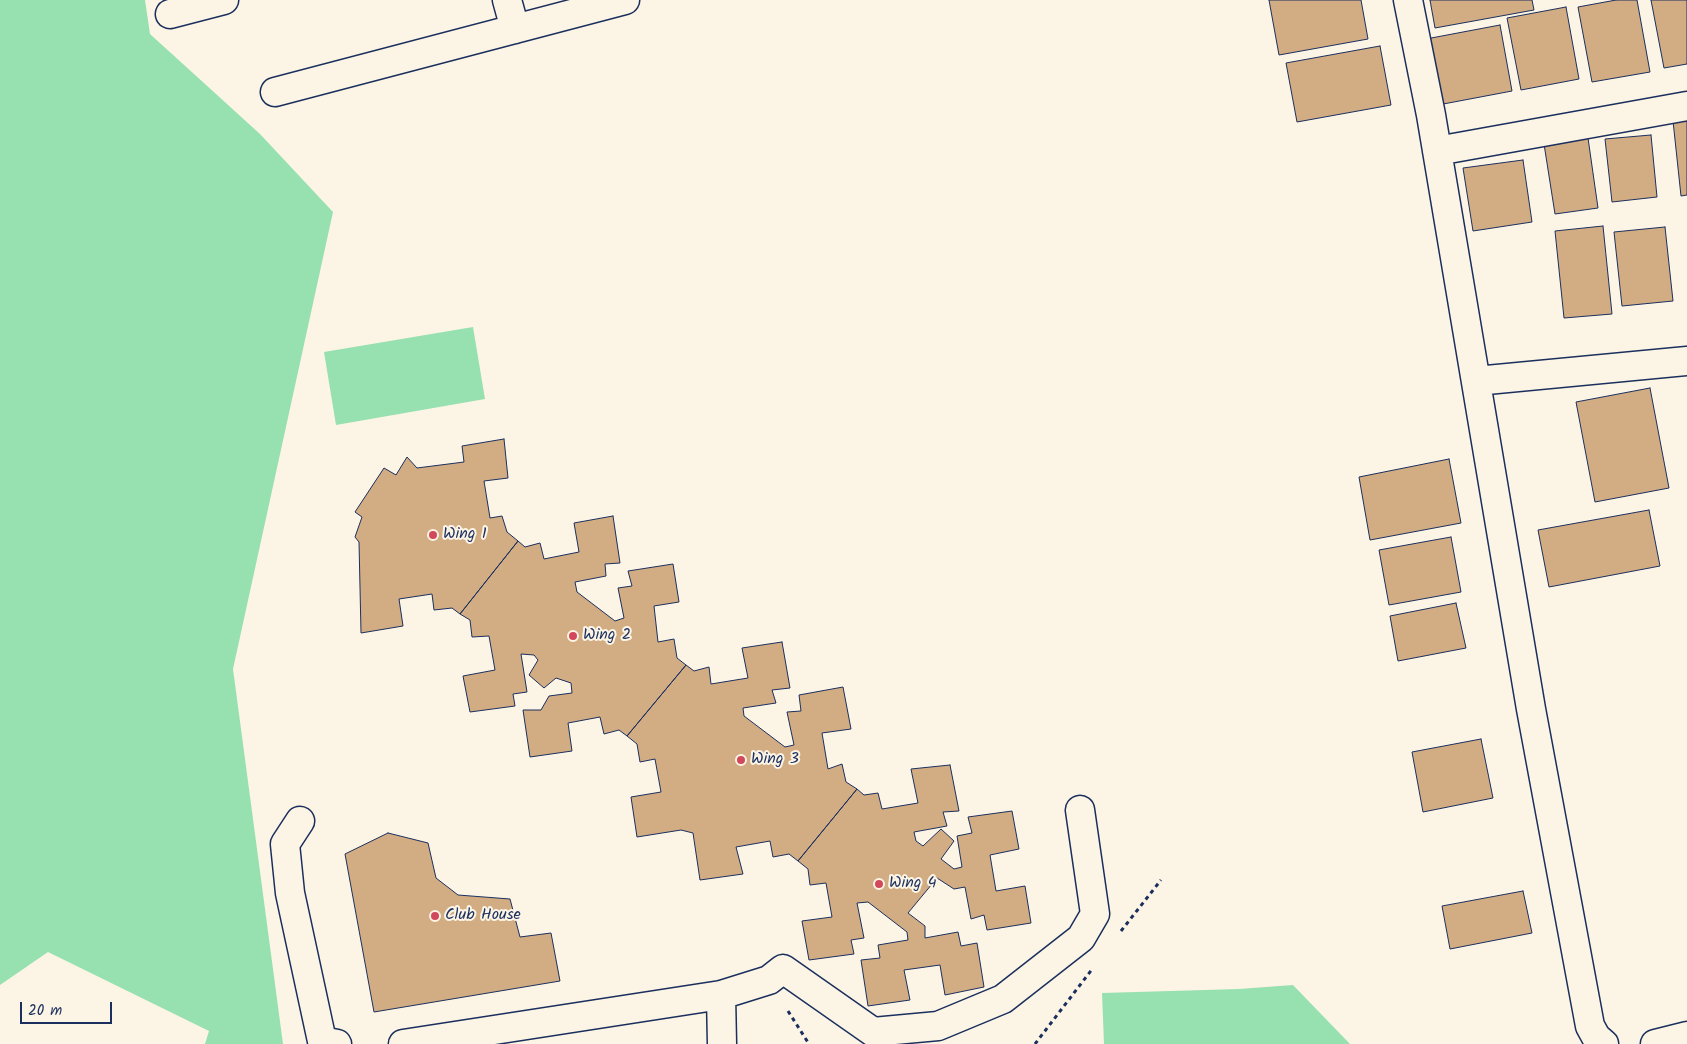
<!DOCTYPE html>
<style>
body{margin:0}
#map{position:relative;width:1687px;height:1044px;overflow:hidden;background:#fcf5e5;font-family:Kalam,sans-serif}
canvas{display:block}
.scale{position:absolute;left:20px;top:1002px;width:92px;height:22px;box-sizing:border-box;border:2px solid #1b2f5e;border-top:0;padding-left:6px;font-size:15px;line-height:18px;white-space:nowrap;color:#1b2f5e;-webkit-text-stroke:4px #fcf5e5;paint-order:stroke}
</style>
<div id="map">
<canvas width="1687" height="1044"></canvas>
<div class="scale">20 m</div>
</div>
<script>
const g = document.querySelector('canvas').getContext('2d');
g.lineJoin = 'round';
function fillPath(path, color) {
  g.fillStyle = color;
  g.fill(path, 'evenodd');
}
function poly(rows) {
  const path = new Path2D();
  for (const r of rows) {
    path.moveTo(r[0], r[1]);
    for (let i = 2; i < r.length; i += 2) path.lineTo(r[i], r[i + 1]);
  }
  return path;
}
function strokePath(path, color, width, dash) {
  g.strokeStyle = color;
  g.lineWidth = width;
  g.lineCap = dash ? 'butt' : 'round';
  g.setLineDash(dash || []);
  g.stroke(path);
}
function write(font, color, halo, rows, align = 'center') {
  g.font = font + ' Kalam,sans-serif';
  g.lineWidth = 4;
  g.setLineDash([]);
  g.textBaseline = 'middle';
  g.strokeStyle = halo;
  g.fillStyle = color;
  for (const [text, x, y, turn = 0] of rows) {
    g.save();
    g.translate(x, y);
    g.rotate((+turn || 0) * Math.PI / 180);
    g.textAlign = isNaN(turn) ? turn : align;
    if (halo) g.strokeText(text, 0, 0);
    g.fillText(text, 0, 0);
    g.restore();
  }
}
const green = poly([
 [0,0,145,0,150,34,260,134,333,212,233,669,283,1044,205,1044,209,1031,48,952,0,985],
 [473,327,485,399,336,425,324,352],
 [1293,985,1350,1044,1104,1044,1102,993,1239,989]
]);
const building = poly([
 [1269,0,1361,0,1368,39,1279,55,1269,0],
 [1430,0,1532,0,1534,10,1435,28,1430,0],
 [1616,0,1637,0,1650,72,1592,82,1578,7,1616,0],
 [1651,0,1687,0,1687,64,1664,68,1651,0],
 [1566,7,1579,79,1521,90,1507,18,1566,7],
 [1500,25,1512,91,1438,105,1426,39,1500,25],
 [1380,46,1391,105,1297,122,1286,63,1380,46],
 [1687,120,1687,195,1681,196,1673,121,1687,120],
 [1651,135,1657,197,1612,202,1605,139,1651,135],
 [1588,138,1598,208,1555,214,1544,144,1588,138],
 [1523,160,1532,222,1473,231,1463,168,1523,160],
 [1603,226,1612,314,1564,318,1555,231,1603,226],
 [1665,227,1673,301,1622,306,1614,232,1665,227],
 [1650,388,1669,488,1595,502,1576,402,1650,388],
 [504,439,508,478,484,481,490,518,502,516,507,532,518,541,460,614,452,608,434,610,432,594,399,599,403,626,361,633,359,542,355,537,362,517,355,512,384,468,396,475,407,457,417,468,464,462,462,446,504,439],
 [1449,459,1461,523,1370,540,1359,477,1449,459],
 [1649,510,1660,566,1549,587,1538,530,1649,510],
 [613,516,620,563,605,564,606,576,575,582,577,592,615,621,624,618,618,588,632,586,628,571,673,564,679,602,654,606,658,642,674,639,677,658,686,665,627,736,619,730,604,734,600,717,568,723,572,751,530,757,523,710,541,710,549,696,572,693,571,683,556,678,544,688,529,675,538,660,534,655,521,654,527,692,513,694,515,706,470,712,463,676,495,670,489,636,472,637,470,620,460,614,518,541,525,547,540,543,544,559,579,552,574,523,613,516],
 [1451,537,1461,592,1389,605,1379,550,1451,537],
 [1456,603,1466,648,1398,661,1390,616,1456,603],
 [782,642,790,688,772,690,776,703,743,708,744,716,785,747,794,745,787,712,801,711,799,695,843,687,851,729,822,733,828,769,842,764,846,782,857,789,798,861,789,854,773,857,770,841,736,847,743,874,700,880,693,833,681,830,637,837,631,797,661,792,655,759,640,762,637,744,627,736,686,665,694,671,709,667,711,684,748,678,742,648,782,642],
 [1481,739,1493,798,1423,812,1412,752,1481,739],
 [950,765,959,811,943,812,947,826,914,832,916,841,923,846,941,829,954,841,941,859,954,869,962,867,957,836,972,833,968,817,1012,811,1019,849,990,855,996,891,1025,886,1031,923,987,930,984,915,971,919,965,887,954,889,937,878,908,913,925,926,925,938,958,932,961,946,977,943,984,987,945,995,940,965,904,970,910,1000,868,1006,861,960,880,958,878,945,908,940,907,932,868,902,857,903,864,938,851,940,854,954,809,960,802,921,832,917,826,883,810,885,808,869,798,861,857,789,864,795,878,793,882,809,918,803,911,769,950,765],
 [388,833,428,843,436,878,458,895,510,899,520,937,551,933,560,981,374,1012,345,854,388,833],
 [1523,891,1532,933,1450,949,1442,906,1523,891]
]);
const path = poly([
 [1121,931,1161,880],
 [788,1011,809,1044],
 [1035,1044,1093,968]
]);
const minor = poly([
 [507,0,515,29],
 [1408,0,1431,115,1531,709,1590,1026,1596,1037,1604,1044],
 [170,14,224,0],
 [275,92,625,0],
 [1437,151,1687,106],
 [1476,381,1687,361],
 [300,821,285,844,290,893,322,1041,337,1044],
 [721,995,722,1044],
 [403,1044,721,995,769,980,783,969,873,1032,938,1026,1003,999,1081,938,1095,914,1080,810],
 [1655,1044,1687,1036]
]);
const markers = [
 [433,535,5,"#d1495b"],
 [573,636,5,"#d1495b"],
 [741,760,5,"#d1495b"],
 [879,884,5,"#d1495b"],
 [435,916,5,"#d1495b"]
];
const poiNames = [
 ["Wing 1",443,535],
 ["Wing 2",583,636],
 ["Wing 3",751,760],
 ["Wing 4",889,884],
 ["Club House",445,916]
];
fillPath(green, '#97e0af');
fillPath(building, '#d2ac83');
strokePath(building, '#1b2f5e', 1);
strokePath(minor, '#1b2f5e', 31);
strokePath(path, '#1b2f5e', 3, [4, 4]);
strokePath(minor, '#fcf5e5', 28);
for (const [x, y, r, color] of markers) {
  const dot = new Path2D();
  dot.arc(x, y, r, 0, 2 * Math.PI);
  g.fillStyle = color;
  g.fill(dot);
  strokePath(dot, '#fcf5e5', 2);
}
write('16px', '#1b2f5e', '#fcf5e5', poiNames, 'left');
</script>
